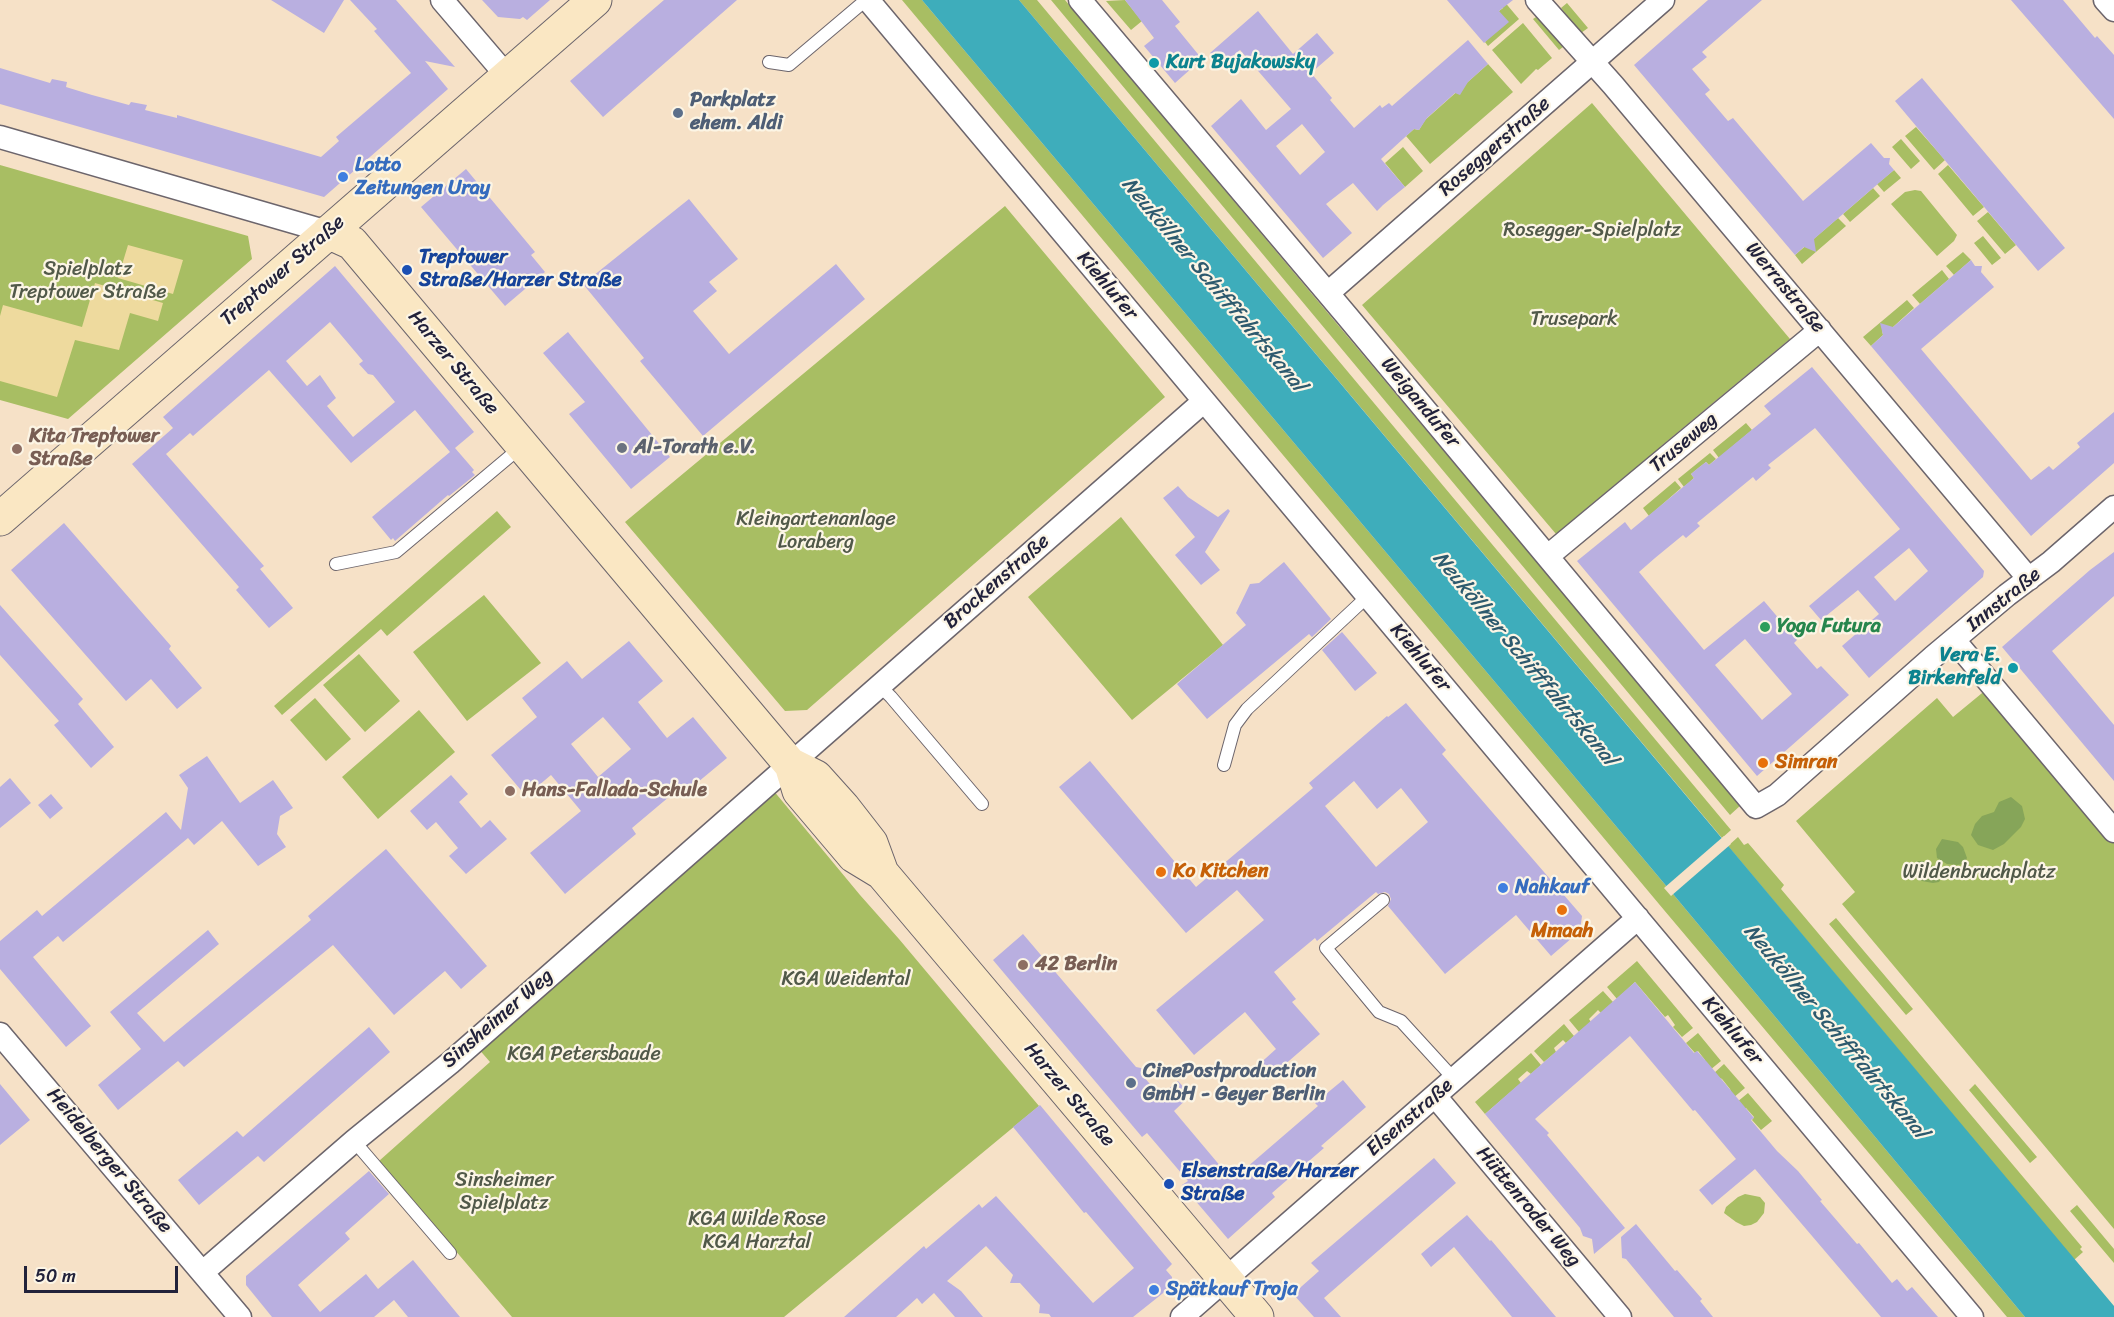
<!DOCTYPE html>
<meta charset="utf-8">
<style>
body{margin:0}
#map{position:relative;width:2114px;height:1317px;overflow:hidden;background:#f6e1c7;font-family:Sriracha,sans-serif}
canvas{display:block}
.scale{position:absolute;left:24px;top:1266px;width:154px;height:27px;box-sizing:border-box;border:3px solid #22223b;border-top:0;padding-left:8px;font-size:18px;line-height:21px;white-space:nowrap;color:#22223b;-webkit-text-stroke:4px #fcf5e5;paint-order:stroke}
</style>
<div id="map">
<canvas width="2114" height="1317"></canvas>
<div class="scale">50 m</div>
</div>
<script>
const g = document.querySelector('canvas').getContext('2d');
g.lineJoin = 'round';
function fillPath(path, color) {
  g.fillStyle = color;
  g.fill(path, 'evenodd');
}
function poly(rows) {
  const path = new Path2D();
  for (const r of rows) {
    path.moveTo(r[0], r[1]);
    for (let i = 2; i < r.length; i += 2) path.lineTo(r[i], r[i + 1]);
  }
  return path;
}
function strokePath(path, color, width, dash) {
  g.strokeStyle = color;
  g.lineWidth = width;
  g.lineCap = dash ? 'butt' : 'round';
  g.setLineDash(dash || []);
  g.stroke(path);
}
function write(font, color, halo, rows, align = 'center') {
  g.font = font + ' Sriracha,sans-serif';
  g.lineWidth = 4.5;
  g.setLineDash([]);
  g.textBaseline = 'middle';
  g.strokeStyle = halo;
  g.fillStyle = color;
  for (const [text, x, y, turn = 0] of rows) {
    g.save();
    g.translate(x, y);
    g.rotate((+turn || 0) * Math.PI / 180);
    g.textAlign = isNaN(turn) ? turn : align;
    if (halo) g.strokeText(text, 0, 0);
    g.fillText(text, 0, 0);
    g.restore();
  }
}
const green = poly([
 [902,0,922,0,1673,894,2025,1317,2007,1317,1664,910],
 [1019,0,1037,0,1731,830,1722,838],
 [1051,0,1065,0,1741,805,1730,815],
 [1125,0,1142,21,1131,30,1106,1],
 [1503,0,1519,19,1488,46,1485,42,1499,11,1503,8],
 [1567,3,1588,28,1581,33,1561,8],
 [1536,17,1541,17,1567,44,1559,50,1533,19],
 [1523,23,1552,58,1538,70,1536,69,1521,84,1492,50],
 [1488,64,1513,92,1430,164,1406,136,1414,129,1419,130,1425,120],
 [1592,103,1790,339,1660,447,1663,454,1635,477,1629,473,1556,534,1362,305],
 [1916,127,1945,160,1934,170,1905,136],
 [1901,139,1920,161,1911,169,1892,147],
 [1403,147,1423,171,1405,187,1385,163],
 [0,165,248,236,252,259,68,419,0,400],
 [1948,165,1984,207,1973,216,1938,174],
 [1894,170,1901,178,1884,192,1877,184],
 [1873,188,1880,196,1850,222,1843,214],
 [1915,190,1921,191,1957,235,1954,241,1937,256,1891,204,1905,192],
 [1005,206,1165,397,807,710,785,711,625,522],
 [1988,212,2016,245,2005,254,1977,221],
 [1838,218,1846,226,1802,264,1795,255],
 [1983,236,2001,258,1992,265,1974,243],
 [1963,252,1971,260,1954,275,1946,266],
 [1942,270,1949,279,1920,304,1912,295],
 [1907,300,1914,308,1893,327,1882,330,1883,335,1871,346,1863,337],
 [1746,423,1752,430,1719,458,1713,450],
 [1710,453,1716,459,1709,465,1706,462,1691,474,1694,478,1684,487,1678,479],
 [1675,481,1681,488,1649,516,1643,508],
 [497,511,511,527,387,636,381,629,282,715,274,706],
 [1121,517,1223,645,1132,720,1028,597],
 [484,595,541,663,467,721,413,652],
 [359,654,400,701,365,732,323,685],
 [1987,689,2114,840,2114,1229,1842,904,1855,892,1796,821,1937,698,1953,717],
 [315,698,351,739,326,761,290,720],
 [419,710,455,752,378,819,342,777],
 [773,790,860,895,899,939,1039,1106,784,1317,512,1317,379,1161,490,1062,477,1047],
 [1738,837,1744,845,1748,843,1784,885,1781,889,2082,1247,2080,1249,2083,1252,2074,1260,1728,846],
 [1836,918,1913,1009,1906,1015,1829,924],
 [1637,961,1693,1028,1682,1037,1673,1027,1675,1025,1668,1015,1665,1017,1635,982,1617,999,1607,987],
 [1603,991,1613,1002,1601,1013,1598,1010,1589,1019,1591,1022,1579,1032,1569,1020],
 [1564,1024,1574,1036,1566,1043,1563,1040,1554,1048,1556,1052,1544,1062,1534,1051],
 [1698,1033,1721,1061,1710,1070,1703,1063,1705,1060,1698,1051,1695,1053,1686,1043],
 [1531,1053,1541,1065,1531,1074,1527,1071,1518,1079,1521,1083,1485,1114,1475,1102],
 [1724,1064,1745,1088,1733,1098,1730,1089,1722,1079,1713,1074],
 [1975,1084,2037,1157,2030,1163,1969,1090],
 [1748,1093,1772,1121,1761,1130,1752,1120,1754,1117,1746,1108,1743,1110,1737,1102],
 [1745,1194,1760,1197,1765,1203,1764,1213,1757,1222,1751,1225,1744,1226,1736,1222,1724,1213,1726,1207,1738,1197],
 [2077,1205,2114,1249,2114,1263,2070,1211]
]);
const forest = poly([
 [2011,797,2022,806,2025,819,2021,827,2004,844,1993,850,1978,845,1971,835,1975,824,1982,816,1994,812,1999,802],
 [1942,839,1958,842,1963,847,1967,858,1964,864,1957,865,1947,864,1937,858,1936,849],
 [1918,861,1923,861,1930,864,1937,869,1943,875,1939,882,1933,883,1922,881,1915,877,1913,874,1914,867]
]);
const sand = poly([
 [128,245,183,260,173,294,118,278],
 [95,283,163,303,158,321,130,313,119,350,75,340,57,397,0,381,0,316,3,305,82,327]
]);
const water = poly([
 [922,0,1019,0,2114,1306,2114,1317,2025,1317,1673,894]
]);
const pier = poly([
 [1724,836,1731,844,1671,896,1664,888]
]);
const building = poly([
 [271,0,344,0,324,33],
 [350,0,396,0,455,67,425,61,448,89,324,197,0,104,0,68,50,83,52,79,67,82,66,87,92,95,129,105,131,102,147,105,145,110,177,118,177,115,321,157,339,141,336,137,411,73,374,31,377,29],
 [482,0,550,0,527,20,523,17,520,19,498,17],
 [664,0,737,0,603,117,570,81],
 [1125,0,1162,0,1180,22,1175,26,1202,59,1175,83,1144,46,1154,38],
 [1447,0,1513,0,1499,11,1509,22,1484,43],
 [1708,0,1762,0,1702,52,1707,57,1692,69,1710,90,1705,94,1728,121,1733,118,1803,201,1871,143,1884,158,1890,158,1889,164,1894,170,1814,239,1816,252,1804,247,1795,255,1634,65],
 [2011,0,2063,0,2095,38,2097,36,2114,55,2114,119],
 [1258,11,1293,54,1317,33,1334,53,1311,73,1332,98,1330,100,1354,128,1380,105,1382,108,1389,103,1392,106,1468,40,1488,64,1468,82,1460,95,1455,93,1427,118,1419,130,1414,129,1381,159,1405,187,1383,205,1377,211,1353,183,1326,204,1352,233,1323,258,1211,126,1241,99,1266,130,1291,109,1240,50,1222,65,1210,53],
 [1302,124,1325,152,1300,175,1276,146],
 [1922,78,2065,248,2038,271,1895,101],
 [466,169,535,252,531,255,545,272,505,306,421,207],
 [689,199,738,259,709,282,717,291,693,311,729,354,836,264,865,299,703,436,640,361,644,358,583,284],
 [1971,260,1975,266,1982,266,1981,272,1994,287,1921,349,2031,480,2049,466,2053,470,2080,447,2077,443,2114,412,2114,463,2031,536,1871,346,1883,335,1880,323,1893,327],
 [335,266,474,432,455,448,474,470,472,472,475,475,449,496,448,495,395,541,393,538,391,540,372,517,450,452,415,410,351,463,269,370,193,436,190,433,166,454,264,566,260,569,293,608,269,628,236,590,239,587,132,464,173,428,163,417],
 [330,322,363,361,359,364,368,374,373,375,395,402,353,437,327,406,336,398,320,375,307,386,286,361],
 [568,332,670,457,631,489,569,414,585,402,543,353],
 [1812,367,1984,571,1983,577,1869,678,1842,646,1879,614,1858,590,1821,620,1809,606,1900,529,1815,428,1768,465,1771,468,1756,481,1753,477,1697,523,1700,526,1686,538,1683,535,1655,558,1639,572,1704,650,1764,601,1797,640,1794,643,1817,669,1821,666,1849,695,1757,776,1577,561,1625,522,1631,530,1694,478,1691,474,1698,468,1706,462,1709,465,1771,414,1764,406],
 [1909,548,1928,571,1895,601,1874,577],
 [1745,639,1792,694,1762,720,1715,665],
 [1178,486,1188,497,1218,517,1228,509,1230,511,1205,552,1220,570,1201,585,1175,555,1195,537,1163,498],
 [64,523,171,646,169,649,202,688,177,709,151,679,126,701,11,570],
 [2114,552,2114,596,2052,651,2114,725,2114,781,2002,647,2090,570],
 [1284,562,1331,619,1312,637,1309,634,1207,719,1177,684,1246,625,1236,613,1250,584,1259,583],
 [0,605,83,699,78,704,114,747,91,768,54,725,59,721,0,655],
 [1342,632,1377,673,1355,691,1322,650],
 [629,641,663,681,638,702,667,738,693,717,727,758,680,797,676,791,632,828,636,834,565,894,530,853,581,811,551,775,526,796,491,755,537,717,522,698,567,661,582,679],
 [603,717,631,749,598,777,571,744],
 [1406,703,1446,750,1442,754,1582,916,1580,931,1551,956,1516,915,1445,974,1388,906,1391,899,1389,894,1385,892,1378,894,1376,892,1317,941,1315,938,1274,972,1296,999,1292,1002,1320,1034,1267,1080,1256,1067,1276,1049,1245,1012,1194,1055,1156,1010,1264,920,1237,890,1186,933,1059,787,1090,761,1196,887,1313,788,1309,783,1387,716,1388,717],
 [1354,781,1377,809,1401,788,1428,822,1376,867,1325,806],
 [207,756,240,803,273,780,293,808,280,816,277,834,286,847,258,866,222,821,194,845,188,838,63,942,58,936,33,957,91,1026,66,1047,0,969,0,941,37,910,42,916,166,812,181,830,188,788,179,775],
 [451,775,468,794,459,802,481,828,490,820,507,839,466,874,449,856,458,848,436,822,427,830,410,811],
 [10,778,31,803,0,828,0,787],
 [51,794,63,808,50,819,38,805],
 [386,849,487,966,461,989,445,971,394,1015,333,945,184,1067,178,1061,118,1110,98,1085,141,1049,110,1012,208,930,219,944,137,1013,164,1042,311,920,308,916],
 [1023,934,1136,1067,1146,1069,1144,1077,1160,1096,1178,1081,1191,1095,1174,1111,1232,1180,1318,1106,1315,1103,1343,1080,1366,1107,1321,1146,1324,1148,1272,1193,1275,1197,1228,1239,1182,1185,1188,1181,1147,1133,1142,1137,993,960],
 [1635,982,1694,1053,1697,1051,1707,1062,1754,1118,1751,1120,1777,1151,1798,1171,1822,1200,1820,1201,1857,1244,1859,1243,1892,1283,1897,1279,1907,1291,1912,1287,1938,1317,1881,1317,1755,1169,1712,1205,1699,1190,1736,1159,1695,1110,1693,1111,1630,1036,1535,1119,1549,1133,1547,1135,1625,1228,1594,1254,1592,1239,1583,1236,1580,1228,1485,1114],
 [369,1027,390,1052,264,1162,258,1156,199,1205,178,1180,237,1131,243,1137],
 [0,1084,30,1120,0,1145],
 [1040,1105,1172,1264,1166,1270,1172,1277,1172,1286,1133,1317,1051,1317,1049,1314,1039,1313,1040,1305,1020,1283,1010,1283,1013,1275,986,1246,947,1281,961,1291,983,1317,955,1317,934,1293,922,1304,917,1298,896,1317,844,1317,924,1246,926,1249,979,1204,982,1208,996,1196,1093,1303,1134,1268,1086,1212,1084,1213,1013,1127],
 [1434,1158,1456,1183,1324,1298,1341,1317,1314,1317,1293,1294,1319,1271,1311,1263],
 [369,1171,389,1194,345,1233,350,1239,298,1285,320,1312,366,1274,378,1289,413,1260,460,1317,408,1317,394,1300,374,1317,272,1317,246,1285,246,1276],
 [1467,1215,1490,1241,1491,1240,1556,1317,1512,1317,1454,1247,1431,1267,1421,1254],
 [1636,1224,1675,1271,1677,1270,1702,1299,1700,1301,1713,1317,1674,1317,1626,1259,1622,1258,1621,1237]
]);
const lane = poly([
 [769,62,789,65,866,0],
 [336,564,396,552,521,447],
 [879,685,891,697,982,804],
 [1224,765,1235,725,1247,709,1368,596],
 [1383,900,1326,948,1379,1012,1401,1021,1454,1079],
 [354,1141,450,1253]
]);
const street = poly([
 [442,0,507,76],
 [868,0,1972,1317],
 [1080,0,1347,316,1756,807,1777,795,1933,657,2007,595,2051,562,2114,507],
 [1537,0,1613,85,2029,579],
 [2105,0,2114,10],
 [0,137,328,232],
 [1328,293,1663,0],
 [1548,556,1820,330],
 [1954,640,2114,831],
 [0,1034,240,1317],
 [1435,1096,1620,1317],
 [203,1272,354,1141,450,1063,1203,402],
 [1182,1317,1638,918]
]);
const secondary = poly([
 [328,232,352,243,790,764,816,777,843,807,871,843,882,873],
 [0,519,595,0],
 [792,768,799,791,854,856,882,873,1257,1317]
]);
const markers = [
 [1154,63,6,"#0f9aa8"],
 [678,113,6,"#5c6f8a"],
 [343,177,6,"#3f7fe0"],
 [407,270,6,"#1a4fb4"],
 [622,448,6,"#6b7280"],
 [17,449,6,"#8d6e63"],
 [1765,627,6,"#2e9e5b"],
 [2013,668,6,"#0f9aa8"],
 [1763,763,6,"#e8710a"],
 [510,791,6,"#8d6e63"],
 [1161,872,6,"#e8710a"],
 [1503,888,6,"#3f7fe0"],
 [1562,910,6,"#e8710a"],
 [1023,965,6,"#8d6e63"],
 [1131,1083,6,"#5c6f8a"],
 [1169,1184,6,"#1a4fb4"],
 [1154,1290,6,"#3f7fe0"]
];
const cultureNames = [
 ["Kurt Bujakowsky",1166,63],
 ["Vera E.",2001,656,"right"],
 ["Birkenfeld",2001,679,"right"]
];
const serviceNames = [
 ["Parkplatz",690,101],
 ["ehem. Aldi",690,124],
 ["CinePostproduction",1143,1072],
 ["GmbH - Geyer Berlin",1143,1095]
];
const streetNames = [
 ["Roseggerstraße",1495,147,-41],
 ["Treptower Straße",283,271,-41],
 ["Kiehlufer",1107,286,50],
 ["Werrastraße",1785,288,50],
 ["Harzer Straße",453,363,50],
 ["Weigandufer",1420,403,50],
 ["Truseweg",1684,443,-40],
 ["Brockenstraße",997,582,-41],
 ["Innstraße",2004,600,-39],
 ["Kiehlufer",1420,658,50],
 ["Sinsheimer Weg",498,1019,-41],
 ["Kiehlufer",1732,1031,50],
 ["Harzer Straße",1069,1095,50],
 ["Elsenstraße",1410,1118,-41],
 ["Heidelberger Straße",109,1161,50],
 ["Hüttenroder Weg",1528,1207,50]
];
const shopNames = [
 ["Lotto",355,166],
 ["Zeitungen Uray",355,189],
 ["Nahkauf",1515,888],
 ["Spätkauf Troja",1166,1290]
];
const parkNames = [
 ["Rosegger-Spielplatz",1592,231],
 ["Spielplatz",88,270],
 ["Treptower Straße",88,293],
 ["Trusepark",1574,320],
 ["Kleingartenanlage",816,520],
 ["Loraberg",816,543],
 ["Wildenbruchplatz",1979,873],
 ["KGA Weidental",846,980],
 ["KGA Petersbaude",584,1055],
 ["Sinsheimer",504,1181],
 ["Spielplatz",504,1204],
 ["KGA Wilde Rose",757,1220],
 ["KGA Harztal",757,1243]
];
const transitNames = [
 ["Treptower",419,258],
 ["Straße/Harzer Straße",419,281],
 ["Elsenstraße/Harzer",1181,1172],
 ["Straße",1181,1195]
];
const educationNames = [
 ["Kita Treptower",29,437],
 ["Straße",29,460],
 ["Hans-Fallada-Schule",522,791],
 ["42 Berlin",1035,965]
];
const worshipNames = [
 ["Al-Torath e.V.",634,448]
];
const leisureNames = [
 ["Yoga Futura",1777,627]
];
const foodNames = [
 ["Simran",1775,763],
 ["Ko Kitchen",1173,872],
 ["Mmaah",1562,932,"center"]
];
const waterNames = [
 ["Neuköllner Schifffahrtskanal",1213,285,50],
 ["Neuköllner Schifffahrtskanal",1524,659,50],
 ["Neuköllner Schifffahrtskanal",1835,1032,50]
];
fillPath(green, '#a8be63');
fillPath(forest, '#86a559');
fillPath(sand, '#eeda9e');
fillPath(water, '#3eadbb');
fillPath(pier, '#f6e1c7');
fillPath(building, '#b9afe0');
strokePath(lane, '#6c656c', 14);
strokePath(street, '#6c656c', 25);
strokePath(secondary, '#6c656c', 35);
strokePath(lane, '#fff', 12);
strokePath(street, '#fff', 22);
strokePath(secondary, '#fae7c3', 33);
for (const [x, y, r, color] of markers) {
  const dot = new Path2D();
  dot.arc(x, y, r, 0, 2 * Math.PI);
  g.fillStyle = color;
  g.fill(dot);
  strokePath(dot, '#fcf5e5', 2);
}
write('bold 20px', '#0d838f', '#fcf5e5', cultureNames, 'left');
write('bold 20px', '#4e5e75', '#fcf5e5', serviceNames, 'left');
write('20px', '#22223b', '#fcf5e5', streetNames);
write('bold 20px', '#366cbe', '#fcf5e5', shopNames, 'left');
write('20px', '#515949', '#fcf5e5', parkNames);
write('bold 20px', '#164399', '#fcf5e5', transitNames, 'left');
write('bold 20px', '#785e54', '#fcf5e5', educationNames, 'left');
write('bold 20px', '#5b616d', '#fcf5e5', worshipNames, 'left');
write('bold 20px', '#27864d', '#fcf5e5', leisureNames, 'left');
write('bold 20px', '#c56008', '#fcf5e5', foodNames, 'left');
write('italic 21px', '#2d5a6e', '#fcf5e5', waterNames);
</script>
